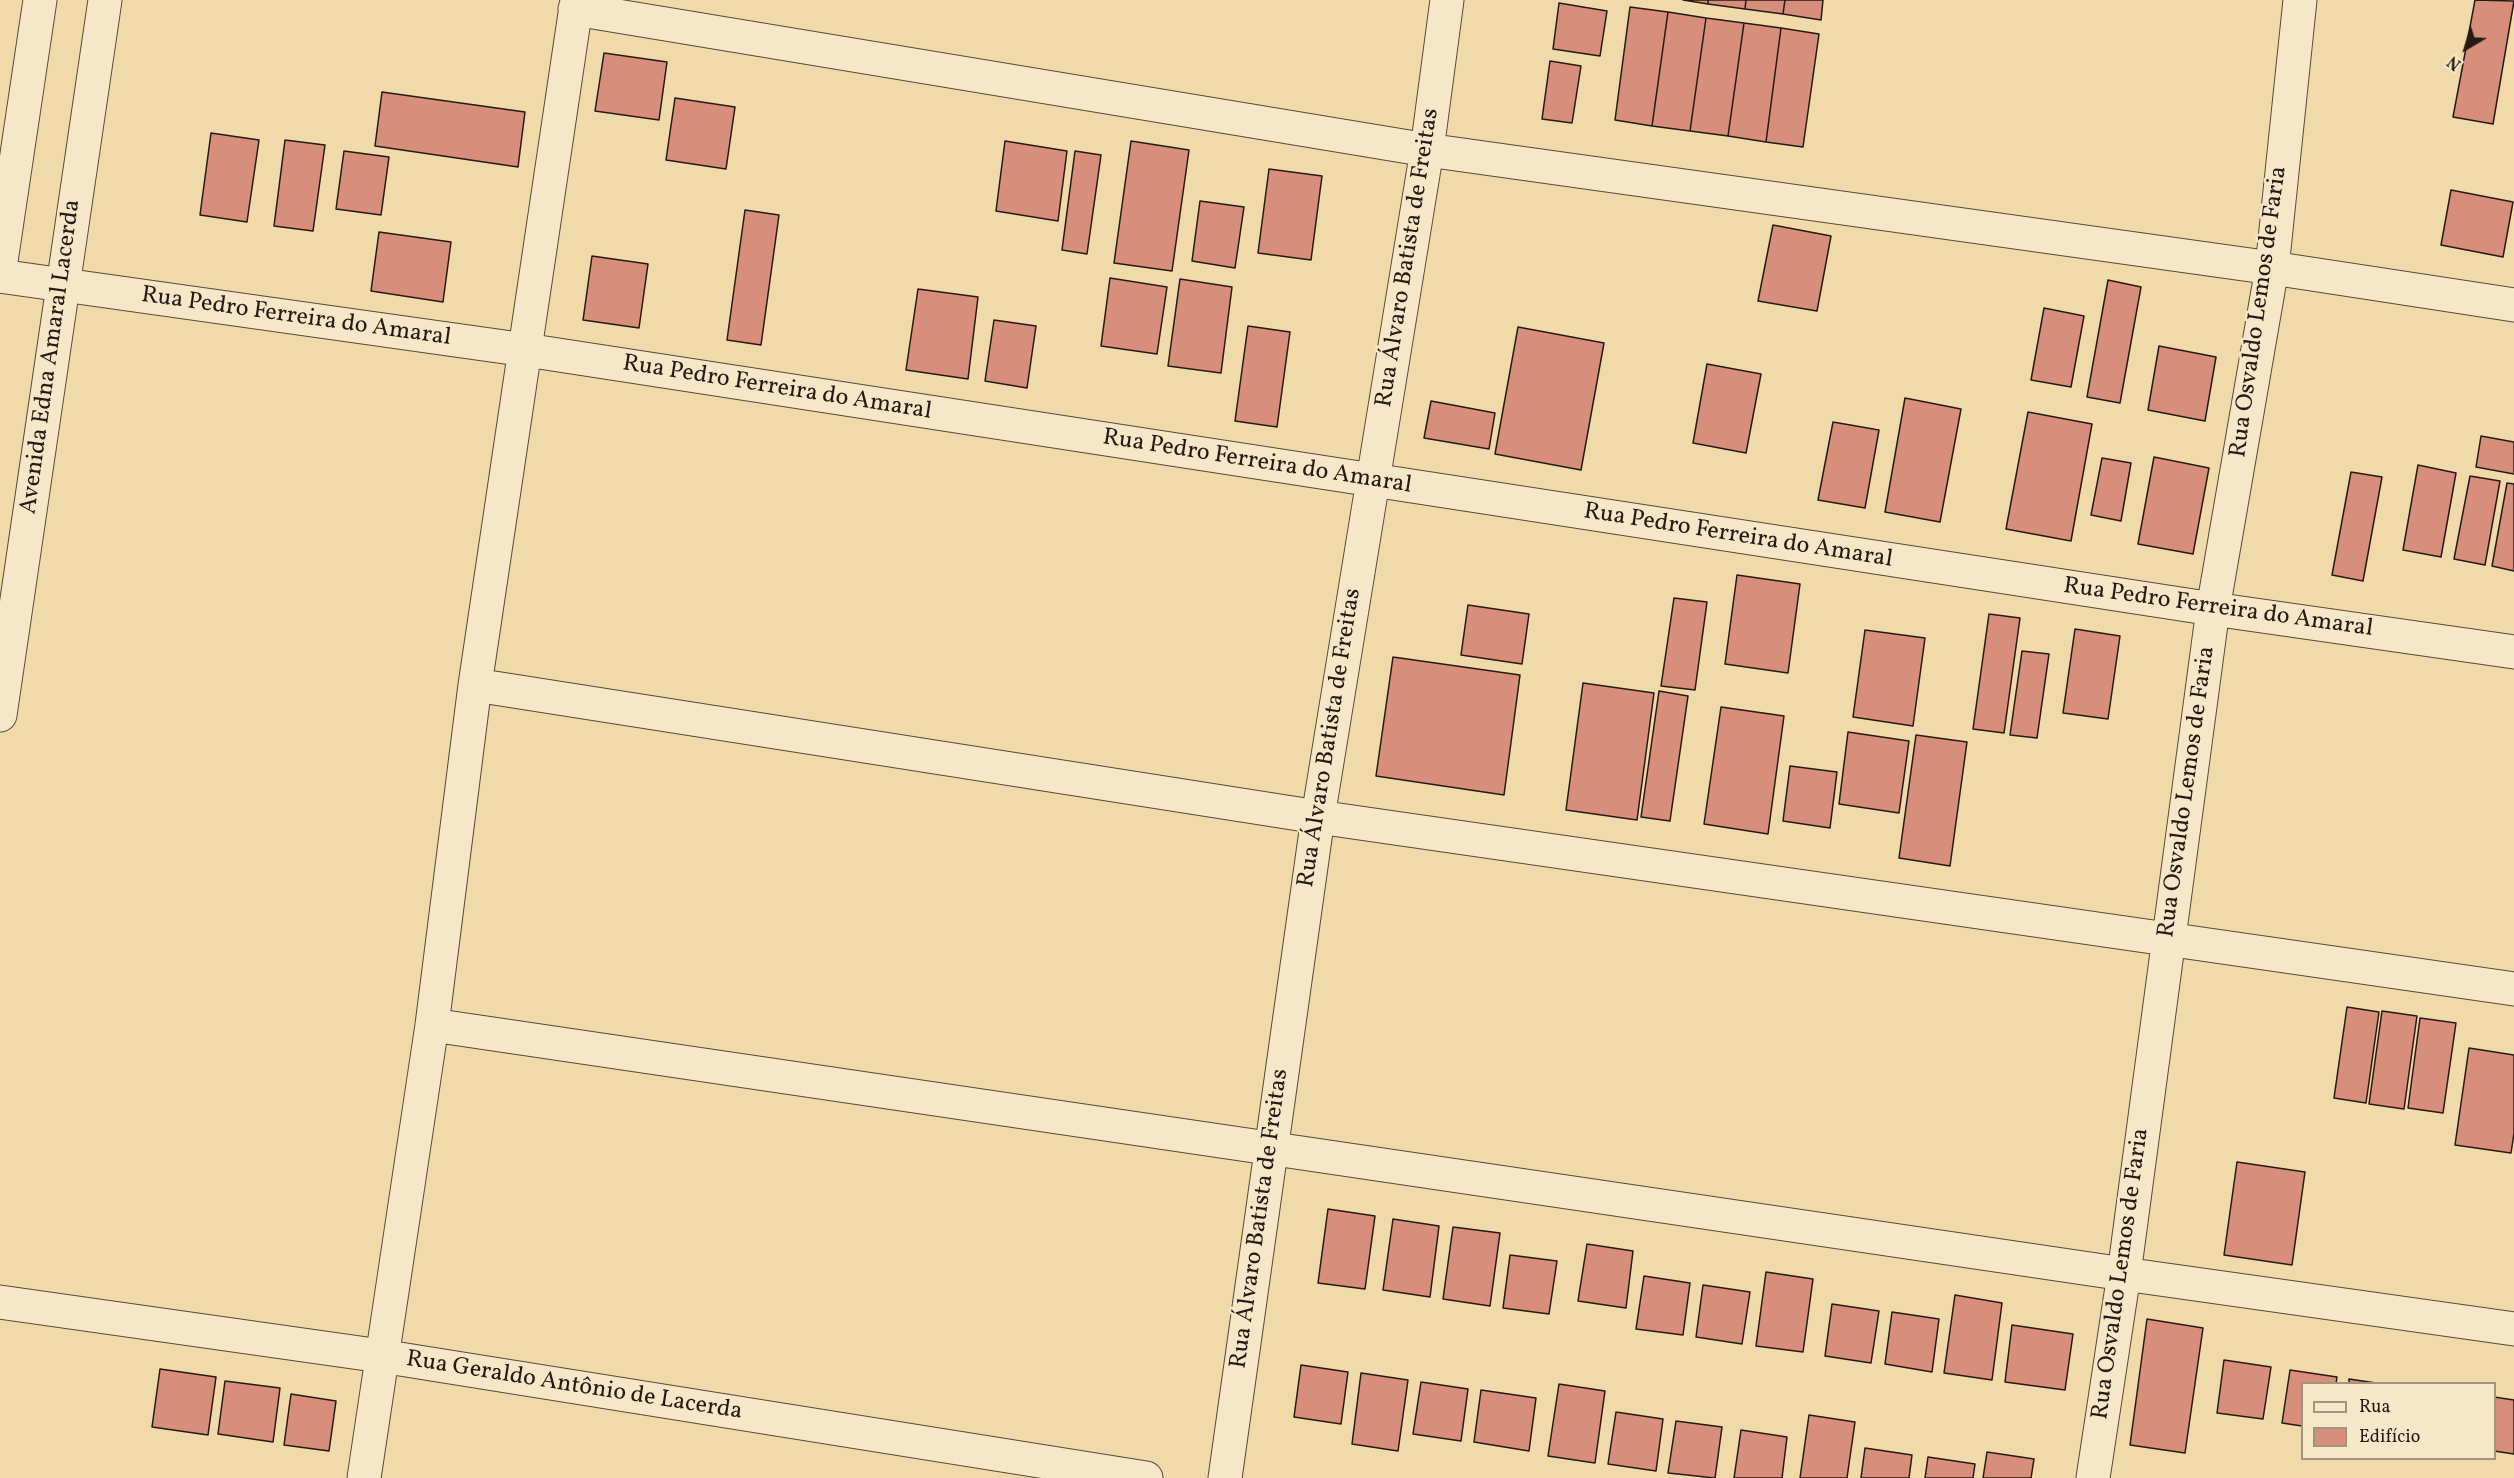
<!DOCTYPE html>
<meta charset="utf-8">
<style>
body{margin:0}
#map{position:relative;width:2514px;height:1478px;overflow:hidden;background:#f0daaa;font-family:Vollkorn,serif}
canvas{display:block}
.legend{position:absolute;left:2301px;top:1382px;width:195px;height:78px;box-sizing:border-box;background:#f5e7c8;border:2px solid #a29580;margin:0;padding:8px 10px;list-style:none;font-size:18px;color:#261a13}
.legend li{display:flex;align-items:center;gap:12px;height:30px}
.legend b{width:30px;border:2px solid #a29580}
.north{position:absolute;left:2436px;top:18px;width:60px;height:60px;-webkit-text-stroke:4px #f5e7c8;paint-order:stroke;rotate:218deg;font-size:16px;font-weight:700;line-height:24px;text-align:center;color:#261a13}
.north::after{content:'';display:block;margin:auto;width:21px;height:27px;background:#261a13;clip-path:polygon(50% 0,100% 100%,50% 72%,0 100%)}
</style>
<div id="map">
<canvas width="2514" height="1478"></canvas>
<ul class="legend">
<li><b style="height:8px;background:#f5e7c8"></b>Rua</li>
<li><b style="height:16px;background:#d78e7b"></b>Edifício</li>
</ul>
<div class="north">N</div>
</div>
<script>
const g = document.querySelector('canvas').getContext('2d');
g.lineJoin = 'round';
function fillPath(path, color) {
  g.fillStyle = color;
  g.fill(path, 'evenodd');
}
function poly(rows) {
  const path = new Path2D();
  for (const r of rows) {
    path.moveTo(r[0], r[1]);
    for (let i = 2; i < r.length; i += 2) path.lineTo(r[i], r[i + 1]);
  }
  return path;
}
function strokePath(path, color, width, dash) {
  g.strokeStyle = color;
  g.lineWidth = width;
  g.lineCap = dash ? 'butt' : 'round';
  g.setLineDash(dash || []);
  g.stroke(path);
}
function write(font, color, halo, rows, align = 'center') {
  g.font = font + ' Vollkorn,serif';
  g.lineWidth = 5;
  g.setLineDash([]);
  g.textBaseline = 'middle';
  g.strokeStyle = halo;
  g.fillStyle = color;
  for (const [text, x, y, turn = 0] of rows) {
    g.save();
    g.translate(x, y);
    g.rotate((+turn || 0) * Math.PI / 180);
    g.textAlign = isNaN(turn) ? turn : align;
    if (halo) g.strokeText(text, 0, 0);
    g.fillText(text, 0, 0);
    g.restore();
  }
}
const building = poly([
 [1683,0,1708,0,1708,4,1683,0],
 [1708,0,1746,0,1745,9,1708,4,1708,0],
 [1746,0,1785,0,1783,14,1745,9,1746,0],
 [1785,0,1823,0,1821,20,1783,14,1785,0],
 [2475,0,2514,1,2493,124,2453,117,2475,0],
 [1559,3,1607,11,1600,56,1553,49,1559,3],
 [1630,7,1668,12,1652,126,1615,120,1630,7],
 [1668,12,1706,18,1690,131,1652,126,1668,12],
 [1706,18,1744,23,1728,136,1690,131,1706,18],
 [1744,23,1781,28,1766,142,1728,136,1744,23],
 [1781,28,1819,34,1803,147,1766,142,1781,28],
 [604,53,667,62,659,120,595,111,604,53],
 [1550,61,1581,66,1572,123,1542,119,1550,61],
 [382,92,525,112,518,167,375,146,382,92],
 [675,98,735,107,726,169,666,160,675,98],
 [211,133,259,140,247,222,200,215,211,133],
 [285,140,325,145,313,231,274,226,285,140],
 [1005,141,1067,151,1058,221,996,211,1005,141],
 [1131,141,1189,150,1172,271,1114,263,1131,141],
 [344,151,389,157,381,215,336,209,344,151],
 [1075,151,1101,155,1087,254,1062,250,1075,151],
 [1269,169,1322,176,1311,260,1258,253,1269,169],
 [2451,190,2513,202,2503,257,2441,245,2451,190],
 [1200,201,1244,207,1235,268,1192,261,1200,201],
 [745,210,779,215,761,345,727,340,745,210],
 [1773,225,1831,236,1817,311,1758,301,1773,225],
 [379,232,451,242,443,302,371,291,379,232],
 [592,256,648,264,639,328,583,320,592,256],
 [1110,278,1167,287,1157,354,1101,346,1110,278],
 [1180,279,1232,287,1221,373,1168,366,1180,279],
 [2108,280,2141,287,2120,403,2087,397,2108,280],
 [918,289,978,297,968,379,906,370,918,289],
 [2044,308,2084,316,2071,387,2031,380,2044,308],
 [994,320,1036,326,1027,388,985,381,994,320],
 [1248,326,1290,332,1277,427,1235,421,1248,326],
 [1518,327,1604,343,1581,470,1495,454,1518,327],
 [2159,346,2216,357,2205,421,2148,410,2159,346],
 [1707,364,1761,374,1746,453,1693,443,1707,364],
 [1905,398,1961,409,1940,522,1885,512,1905,398],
 [1431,401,1495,413,1489,449,1424,438,1431,401],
 [2028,412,2092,424,2071,541,2006,529,2028,412],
 [1833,422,1879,430,1865,508,1818,500,1833,422],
 [2481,436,2514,442,2514,474,2476,467,2481,436],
 [2154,457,2209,468,2193,554,2138,544,2154,457],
 [2102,458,2131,463,2121,521,2091,515,2102,458],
 [2418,465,2456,473,2441,557,2403,550,2418,465],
 [2351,472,2382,477,2363,581,2332,575,2351,472],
 [2470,476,2500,481,2485,565,2454,559,2470,476],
 [2507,483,2514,484,2514,571,2492,566,2507,483],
 [1737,575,1800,584,1788,673,1725,664,1737,575],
 [1674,598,1707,602,1695,690,1661,686,1674,598],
 [1468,605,1529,614,1522,664,1461,655,1468,605],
 [1989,614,2020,618,2004,733,1973,729,1989,614],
 [2075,629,2120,636,2108,719,2063,713,2075,629],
 [1865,630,1925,638,1913,726,1853,717,1865,630],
 [2022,651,2049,654,2037,738,2010,735,2022,651],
 [1393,657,1520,675,1504,795,1376,776,1393,657],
 [1583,683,1654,693,1637,820,1566,810,1583,683],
 [1659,691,1688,696,1670,821,1641,817,1659,691],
 [1721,707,1784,716,1768,834,1704,824,1721,707],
 [1848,732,1909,741,1899,813,1839,804,1848,732],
 [1916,735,1967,742,1950,866,1899,858,1916,735],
 [1790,766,1837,772,1830,828,1783,821,1790,766],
 [2347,1007,2379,1012,2366,1103,2334,1098,2347,1007],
 [2382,1011,2417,1016,2404,1109,2369,1104,2382,1011],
 [2420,1018,2456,1023,2443,1113,2408,1108,2420,1018],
 [2469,1048,2514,1055,2514,1133,2511,1153,2455,1145,2469,1048],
 [2237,1162,2305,1172,2292,1265,2224,1255,2237,1162],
 [1328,1209,1375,1216,1365,1289,1318,1283,1328,1209],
 [1393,1219,1439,1226,1430,1297,1383,1290,1393,1219],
 [1453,1227,1500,1233,1490,1306,1443,1299,1453,1227],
 [1587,1244,1633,1251,1626,1308,1578,1301,1587,1244],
 [1510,1255,1557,1261,1549,1314,1503,1308,1510,1255],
 [1766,1272,1813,1279,1803,1352,1756,1346,1766,1272],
 [1644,1276,1690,1283,1683,1335,1636,1329,1644,1276],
 [1703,1285,1750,1292,1742,1344,1696,1337,1703,1285],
 [1955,1295,2002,1303,1992,1380,1944,1373,1955,1295],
 [1832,1304,1879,1311,1871,1363,1825,1356,1832,1304],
 [1892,1312,1939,1319,1932,1372,1885,1364,1892,1312],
 [2147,1319,2203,1328,2185,1453,2130,1445,2147,1319],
 [2012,1325,2073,1334,2065,1390,2005,1382,2012,1325],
 [2224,1360,2271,1367,2263,1419,2217,1413,2224,1360],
 [1301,1365,1348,1372,1341,1424,1294,1417,1301,1365],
 [160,1369,216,1377,208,1435,152,1427,160,1369],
 [2290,1370,2337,1377,2336,1384,2302,1384,2302,1426,2282,1423,2290,1370],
 [1361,1373,1408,1380,1398,1451,1352,1444,1361,1373],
 [2349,1379,2383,1384,2349,1384,2349,1379],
 [225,1381,280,1388,273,1442,218,1434,225,1381],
 [1421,1382,1468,1389,1461,1441,1413,1434,1421,1382],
 [1559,1384,1605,1391,1595,1463,1548,1456,1559,1384],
 [1481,1390,1536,1398,1529,1451,1474,1442,1481,1390],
 [291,1394,336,1401,329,1451,284,1445,291,1394],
 [2494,1397,2514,1400,2514,1454,2494,1451,2494,1397],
 [1616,1412,1663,1419,1656,1471,1608,1464,1616,1412],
 [1809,1415,1855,1422,1847,1478,1800,1478,1809,1415],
 [1676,1421,1722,1427,1715,1478,1668,1473,1676,1421],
 [1741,1430,1787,1437,1782,1478,1734,1478,1741,1430],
 [1865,1448,1912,1455,1909,1478,1861,1478,1865,1448],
 [1987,1452,2034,1459,2031,1478,1983,1478,1987,1452],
 [1928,1457,1975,1464,1973,1478,1925,1478,1928,1457]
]);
const minor = poly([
 [575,9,1427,150,2272,268,2514,305],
 [0,276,526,350,2213,609,2514,652],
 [475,685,1318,817,2514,989],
 [432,1025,2124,1274,2514,1329],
 [0,1302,381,1356,1146,1478],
 [364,1478,432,1025,475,685,577,0],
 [1225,1478,1318,817,1427,150,1447,0],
 [2093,1478,2124,1274,2213,609,2272,268,2300,0]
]);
const tertiary = poly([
 [0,268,40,0],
 [0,715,105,0]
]);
const streetNames = [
 ["Rua Álvaro Batista de Freitas",1409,258,-81],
 ["Rua Osvaldo Lemos de Faria",2260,312,-82],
 ["Rua Pedro Ferreira do Amaral",296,318,8],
 ["Avenida Edna Amaral Lacerda",52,357,-82],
 ["Rua Pedro Ferreira do Amaral",777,389,9],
 ["Rua Pedro Ferreira do Amaral",1257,463,9],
 ["Rua Pedro Ferreira do Amaral",1738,537,9],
 ["Rua Pedro Ferreira do Amaral",2218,609,8],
 ["Rua Álvaro Batista de Freitas",1331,738,-81],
 ["Rua Osvaldo Lemos de Faria",2188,792,-82],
 ["Rua Álvaro Batista de Freitas",1261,1219,-82],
 ["Rua Osvaldo Lemos de Faria",2122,1274,-82],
 ["Rua Geraldo Antônio de Lacerda",574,1387,9]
];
fillPath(building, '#d78e7b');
strokePath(building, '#261a13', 1.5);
strokePath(minor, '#584a39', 35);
strokePath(tertiary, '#584a39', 35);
strokePath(minor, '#f5e7c8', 33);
strokePath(tertiary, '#f5e7c8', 33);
write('24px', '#261a13', '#f5e7c8', streetNames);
</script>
